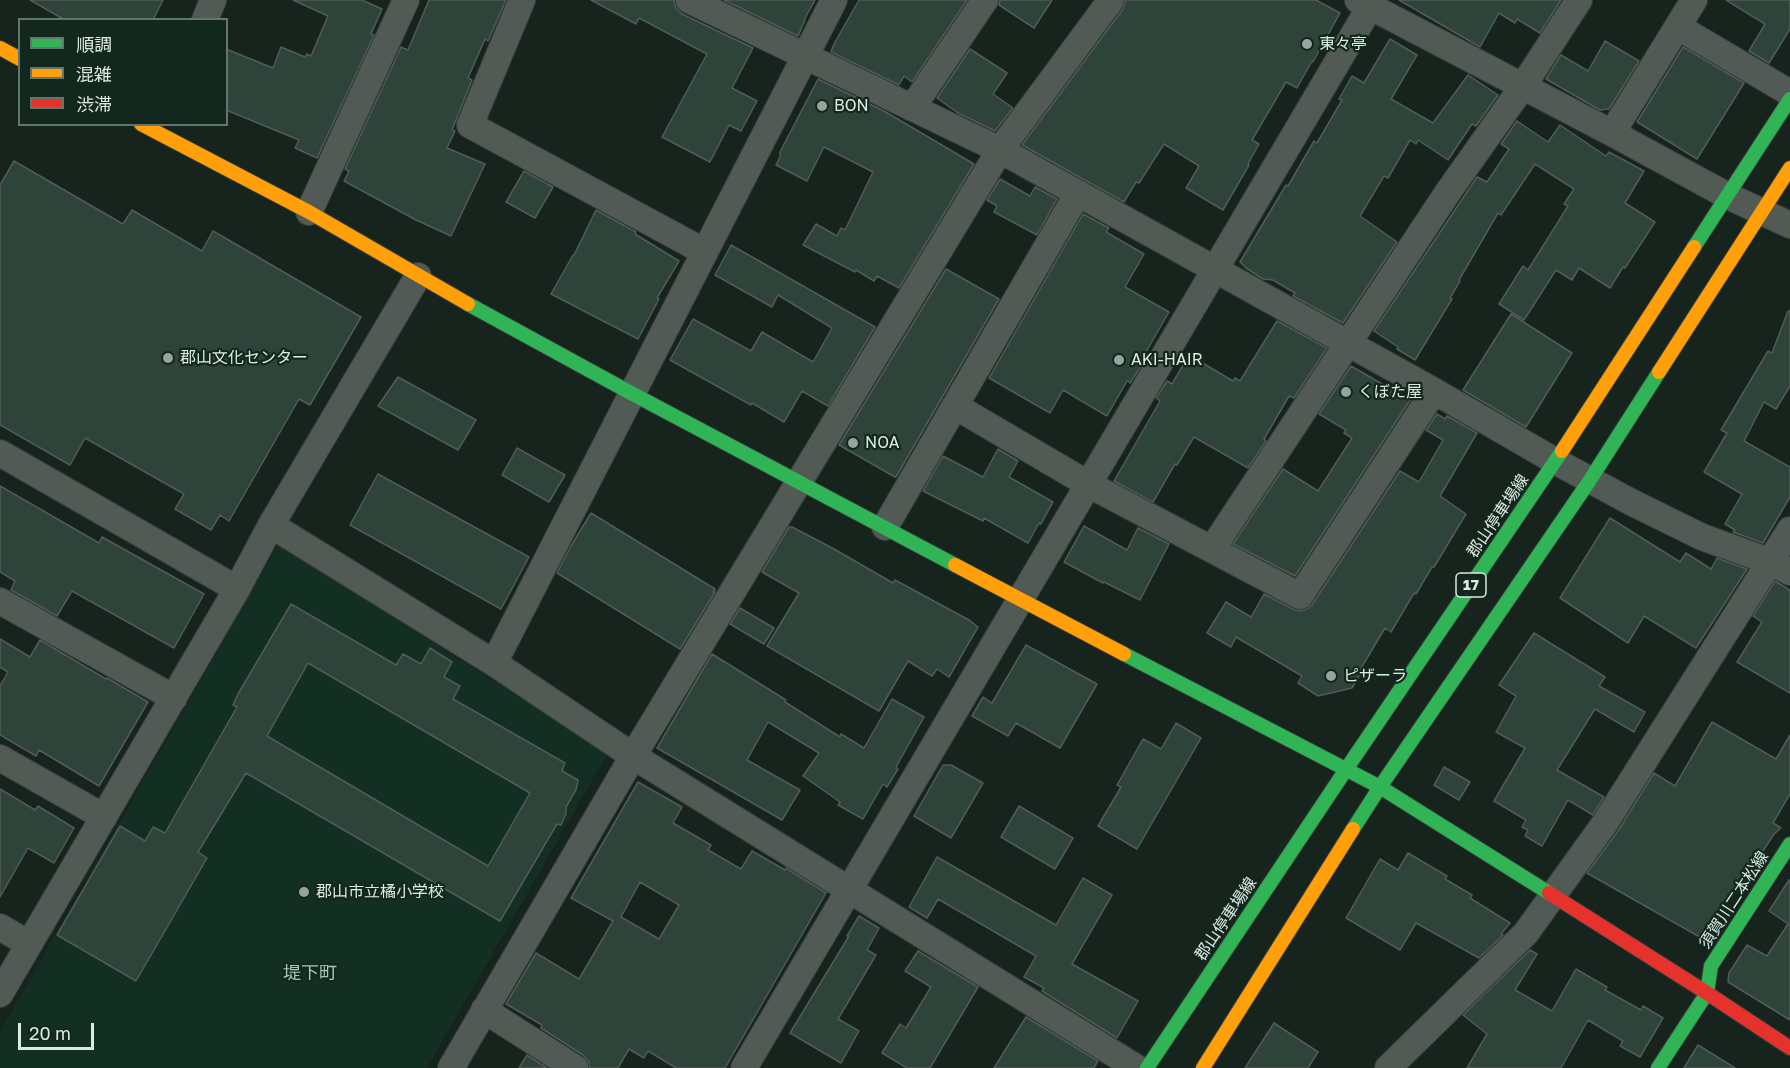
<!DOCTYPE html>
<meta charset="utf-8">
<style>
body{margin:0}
#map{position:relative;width:1790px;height:1068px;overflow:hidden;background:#17231d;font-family:"Golos Text","Noto Sans JP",sans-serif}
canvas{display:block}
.legend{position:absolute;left:18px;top:18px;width:210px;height:108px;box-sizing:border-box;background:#12281e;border:2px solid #63766d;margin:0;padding:8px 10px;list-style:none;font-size:18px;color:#ddeae3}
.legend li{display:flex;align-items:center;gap:12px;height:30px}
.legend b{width:30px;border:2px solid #63766d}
.scale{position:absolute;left:18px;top:1023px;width:76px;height:27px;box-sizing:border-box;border:3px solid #ddeae3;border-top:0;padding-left:8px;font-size:18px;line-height:21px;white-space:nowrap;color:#ddeae3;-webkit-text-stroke:4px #12281e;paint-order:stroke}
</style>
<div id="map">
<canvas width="1790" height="1068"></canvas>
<ul class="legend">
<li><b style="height:8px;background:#30b455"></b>順調</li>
<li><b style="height:8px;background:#ff9f0a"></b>混雑</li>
<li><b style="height:8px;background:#e5322d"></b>渋滞</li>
</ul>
<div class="scale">20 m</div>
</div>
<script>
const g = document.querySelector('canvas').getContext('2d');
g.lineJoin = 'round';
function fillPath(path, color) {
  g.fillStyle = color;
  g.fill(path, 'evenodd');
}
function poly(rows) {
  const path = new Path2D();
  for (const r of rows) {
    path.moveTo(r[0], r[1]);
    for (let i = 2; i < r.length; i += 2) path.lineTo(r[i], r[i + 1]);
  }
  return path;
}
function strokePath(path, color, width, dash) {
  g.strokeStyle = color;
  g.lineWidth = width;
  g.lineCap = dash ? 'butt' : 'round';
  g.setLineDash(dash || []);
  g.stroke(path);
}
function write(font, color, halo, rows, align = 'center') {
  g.font = font + ' "Golos Text","Noto Sans JP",sans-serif';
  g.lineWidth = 4.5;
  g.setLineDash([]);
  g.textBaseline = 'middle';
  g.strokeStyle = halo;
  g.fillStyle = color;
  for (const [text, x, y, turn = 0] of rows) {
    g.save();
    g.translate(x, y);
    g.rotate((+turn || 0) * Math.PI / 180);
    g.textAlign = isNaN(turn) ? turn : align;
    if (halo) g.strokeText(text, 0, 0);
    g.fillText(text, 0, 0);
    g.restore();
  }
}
const built = poly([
 [278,545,608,753,427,1068,0,1068,0,1032]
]);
const building = poly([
 [30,0,163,0,153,20,65,20,30,0],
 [293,0,362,0,382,9,371,34,374,35,317,158,295,148,299,140,226,110,226,49,273,68,281,47,305,57,307,54,311,56,328,16,293,0],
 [429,0,506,0,488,41,485,39,468,78,472,80,452,130,455,131,447,148,485,164,451,236,416,220,344,181,349,171,345,169,401,47,408,50,429,0],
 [591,0,674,0,676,8,682,14,753,48,732,88,757,101,741,131,729,125,710,162,662,137,707,54,639,18,636,24,591,0],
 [724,0,815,0,804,20,805,20,798,36,724,0],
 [859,0,967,0,912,82,904,76,899,85,831,52,834,44,859,0],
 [1000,0,1052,0,1034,28,999,5,1000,0],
 [1126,0,1316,0,1340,13,1313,62,1312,61,1297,88,1286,82,1252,140,1259,144,1248,164,1249,165,1223,210,1186,188,1199,166,1164,144,1139,183,1136,182,1124,202,1022,145,1123,9,1126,0],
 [1399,0,1561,0,1540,33,1517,19,1515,23,1499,13,1480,47,1399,0],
 [1726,0,1790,0,1790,29,1769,63,1749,51,1765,24,1726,0],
 [1390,39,1417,55,1391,99,1433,123,1468,75,1498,95,1476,126,1472,124,1448,160,1418,140,1416,144,1410,140,1388,178,1384,176,1360,216,1397,242,1343,323,1293,296,1295,293,1273,280,1263,279,1246,268,1240,262,1286,185,1288,186,1314,141,1317,143,1342,100,1339,99,1352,76,1364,83,1390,39],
 [1605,41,1639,61,1609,109,1600,110,1546,79,1561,55,1588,71,1605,41],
 [1683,47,1744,83,1697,159,1637,122,1683,47],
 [970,49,1007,73,993,94,1013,108,995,131,958,113,937,98,970,49],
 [818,79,884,111,974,164,899,288,877,276,874,281,856,270,855,272,803,245,816,224,837,236,841,228,845,230,873,172,824,147,807,181,776,165,780,157,780,152,818,79],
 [1517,121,1548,142,1560,125,1606,156,1609,152,1644,171,1625,203,1655,222,1625,268,1623,267,1610,288,1579,268,1572,280,1556,270,1524,320,1499,304,1523,266,1528,270,1568,206,1564,204,1574,189,1535,164,1501,215,1498,213,1459,280,1460,281,1450,298,1452,299,1415,360,1397,349,1398,347,1374,331,1477,177,1487,182,1509,149,1501,144,1517,121],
 [14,161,123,224,132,210,202,251,213,231,361,317,310,405,299,399,229,521,220,515,211,530,175,509,184,494,85,438,70,465,0,425,0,185,14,161],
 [524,171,553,187,535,218,506,202,524,171],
 [1000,179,1030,196,1035,187,1057,199,1037,235,994,212,997,206,987,200,1000,179],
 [596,210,636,232,635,234,679,261,657,298,659,299,638,339,551,294,573,255,574,255,596,210],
 [1083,214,1109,228,1106,232,1144,254,1125,287,1169,312,1139,364,1141,366,1130,383,1127,381,1107,416,1063,390,1050,413,989,378,1083,214],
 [731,245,875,327,828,406,802,391,784,422,752,403,751,405,670,360,693,319,751,351,762,332,813,362,832,328,778,295,772,307,715,275,731,245],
 [946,269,999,299,896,477,895,477,839,445,946,269],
 [1788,311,1790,311,1790,386,1776,409,1764,402,1744,441,1790,467,1790,497,1763,543,1733,532,1735,530,1725,524,1742,494,1704,472,1727,433,1721,430,1768,351,1772,353,1788,311],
 [1511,314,1572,353,1526,427,1463,390,1511,314],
 [1277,321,1327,348,1294,398,1289,396,1264,439,1266,441,1248,468,1194,437,1177,465,1175,464,1153,502,1114,481,1160,401,1156,398,1167,381,1172,384,1189,355,1233,381,1235,378,1240,381,1277,321],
 [1351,366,1410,400,1295,576,1233,544,1283,469,1318,491,1352,438,1344,433,1346,430,1319,414,1351,366],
 [398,377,476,420,458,450,378,406,398,377],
 [1437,414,1445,419,1447,416,1477,433,1440,496,1466,514,1434,567,1432,567,1416,594,1414,593,1391,632,1385,628,1360,670,1362,671,1352,688,1318,696,1298,683,1302,676,1236,637,1231,647,1207,633,1226,602,1251,617,1264,594,1293,609,1300,611,1307,609,1312,605,1400,471,1419,482,1443,440,1426,430,1437,414],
 [517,448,565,475,549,502,502,475,517,448],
 [998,449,1018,461,1009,477,1053,502,1041,524,1039,523,1028,543,984,518,983,521,923,491,943,456,983,477,998,449],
 [378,474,529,557,501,609,350,525,378,474],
 [0,486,99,543,102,537,204,594,174,648,72,591,57,616,11,590,15,581,0,572,0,486],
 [591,513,715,589,713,592,715,592,680,649,557,573,571,546,591,513],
 [1610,518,1680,562,1686,553,1711,569,1717,558,1747,569,1696,648,1644,616,1628,643,1560,598,1610,518],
 [1084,526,1127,550,1138,528,1169,544,1140,600,1104,582,1103,583,1064,562,1084,526],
 [789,527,792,527,834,549,893,583,895,580,969,620,978,627,949,677,937,669,932,676,908,661,879,711,767,646,799,593,762,572,789,527],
 [1775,581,1790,590,1790,693,1737,662,1762,622,1753,616,1775,581],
 [291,604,396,665,403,654,421,664,430,648,452,662,444,677,460,686,453,699,565,763,562,771,578,780,576,790,566,807,566,814,561,825,557,824,500,921,246,773,198,852,207,858,136,981,57,935,120,826,145,841,153,827,165,833,237,707,233,705,238,694,291,604],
 [308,663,530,793,488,866,267,736,308,663],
 [740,608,774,628,764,644,730,624,740,608],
 [1534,633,1605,677,1599,686,1645,712,1634,732,1595,709,1557,770,1604,797,1593,815,1568,800,1542,846,1525,836,1528,830,1522,827,1526,820,1494,801,1525,748,1496,732,1516,696,1499,685,1534,633],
 [0,639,30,657,40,640,106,679,107,678,148,702,99,786,39,750,36,756,0,735,0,686,8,672,0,667,0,639],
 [1026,645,1097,684,1060,748,1016,723,1008,736,972,716,983,697,992,703,1026,645],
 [712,654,786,700,785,702,840,737,841,734,864,748,892,699,924,717,896,767,898,769,887,787,883,784,863,819,838,805,840,802,803,776,819,753,768,722,747,760,800,790,782,820,657,748,712,654],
 [1712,722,1776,759,1790,735,1790,794,1773,823,1781,828,1774,834,1737,891,1733,891,1705,940,1587,873,1618,831,1654,773,1675,786,1712,722],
 [1176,723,1201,738,1137,849,1098,826,1121,787,1117,785,1143,739,1161,749,1176,723],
 [943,765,951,765,983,783,951,838,914,816,943,765],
 [1444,767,1470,782,1459,800,1434,785,1444,767],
 [638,782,682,807,673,823,711,845,708,850,741,869,752,851,785,870,786,868,826,893,725,1068,676,1068,648,1051,644,1058,629,1049,618,1068,590,1068,588,1061,583,1055,541,1028,542,1025,506,1004,536,953,579,979,613,921,571,898,638,782],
 [640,882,679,905,659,939,621,917,640,882],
 [0,789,35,810,38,806,74,828,54,863,28,848,0,897,0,789],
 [1019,806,1073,838,1055,869,1001,837,1019,806],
 [1408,853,1447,876,1445,879,1472,895,1470,898,1510,923,1501,934,1503,935,1479,958,1416,923,1400,950,1346,918,1380,859,1398,870,1408,853],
 [937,857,1056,925,1083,878,1112,895,1072,964,1138,1001,1117,1038,1042,991,1044,988,1024,977,1036,956,938,899,927,918,909,907,937,857],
 [1789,880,1790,880,1790,1020,1728,982,1729,973,1747,945,1767,956,1788,924,1769,911,1789,880],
 [859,916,879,928,867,950,876,955,838,1019,859,1031,841,1063,790,1033,849,936,847,936,859,916],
 [1530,950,1537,954,1515,990,1552,1011,1576,969,1607,987,1605,990,1641,1010,1643,1006,1663,1018,1640,1057,1620,1046,1623,1041,1588,1020,1561,1068,1467,1068,1487,1034,1463,1015,1530,950],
 [918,951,978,987,930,1068,907,1068,882,1053,900,1024,906,1028,931,987,905,971,918,951],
 [1026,1017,1098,1061,1094,1068,994,1068,1026,1017],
 [1274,1023,1318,1052,1308,1068,1245,1068,1274,1023],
 [1698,1045,1735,1068,1684,1068,1698,1045],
 [527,1055,547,1068,519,1068,527,1055]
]);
const street = poly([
 [522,0,470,125,705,252],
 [689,0,1000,150,1434,391,1555,461,1631,502,1702,537,1771,562,1790,572],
 [1358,0,1612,133,1728,196,1790,225],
 [205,20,213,0],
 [1678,27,1790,93],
 [912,108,985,0],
 [1612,133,1694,0],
 [309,212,406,0],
 [955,406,1088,484,1300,596,1434,391],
 [0,453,237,589],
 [271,525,494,663,633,756,1137,1068],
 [885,527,1078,193],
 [1212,549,1448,192,1523,86,1579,0],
 [0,601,174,698],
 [494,663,834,0],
 [0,758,104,817],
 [0,927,29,944],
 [0,994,237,589,271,525,418,276],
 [484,1010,575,1068],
 [451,1068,633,756,1000,150,1111,0],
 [744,1068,1374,0],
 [1388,1068,1526,933,1605,823,1790,530]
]);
const fast = poly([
 [1694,247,1790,99],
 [468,304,631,393,955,565],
 [1124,654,1380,787,1549,893],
 [1353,829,1380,787,1590,480,1659,372],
 [1147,1068,1347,768,1562,451],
 [1658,1068,1707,993,1711,966,1790,844]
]);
const slow = poly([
 [0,48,20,59],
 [141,124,309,212,468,304],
 [1659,372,1790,168],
 [1562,451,1694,247],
 [955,565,1124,654],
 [1203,1068,1353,829]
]);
const jam = poly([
 [1549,893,1707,993,1790,1048]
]);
const markers = [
 [1307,44,6,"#98a49e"],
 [822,106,6,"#98a49e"],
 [168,358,6,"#98a49e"],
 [1119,360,6,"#98a49e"],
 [1346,392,6,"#98a49e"],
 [853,443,6,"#98a49e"],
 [1331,676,6,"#98a49e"],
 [304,892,6,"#98a49e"]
];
const shields = [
 [1471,585,30]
];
const shieldNames = [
 ["17",1471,585]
];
const poiNames = [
 ["東々亭",1319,44],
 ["BON",834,106],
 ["郡山文化センター",180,358],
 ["AKI-HAIR",1131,360],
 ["くぼた屋",1358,392],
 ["NOA",865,443],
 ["ピザーラ",1343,676],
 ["郡山市立橘小学校",316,892]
];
const streetNames = [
 ["郡山停車場線",1498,516,-56],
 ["須賀川二本松線",1734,900,-57],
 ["郡山停車場線",1226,919,-56]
];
const neighbourhoodNames = [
 ["堤下町",310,973]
];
fillPath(built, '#132e22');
fillPath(building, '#2e433a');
strokePath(building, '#525c57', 1.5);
strokePath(street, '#37403b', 28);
strokePath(fast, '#37403b', 16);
strokePath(slow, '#37403b', 16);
strokePath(jam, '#37403b', 16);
strokePath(street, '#525a56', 26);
strokePath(fast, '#30b455', 14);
strokePath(slow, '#ff9f0a', 14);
strokePath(jam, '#e5322d', 14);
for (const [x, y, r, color] of markers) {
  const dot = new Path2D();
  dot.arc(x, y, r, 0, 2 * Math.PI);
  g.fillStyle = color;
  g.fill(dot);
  strokePath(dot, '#12281e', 2);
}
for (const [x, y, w] of shields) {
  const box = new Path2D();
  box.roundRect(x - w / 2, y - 12, w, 24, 4.5);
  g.fillStyle = '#12281e';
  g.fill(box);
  strokePath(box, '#ddeae3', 1.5);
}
write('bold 15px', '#ddeae3', null, shieldNames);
write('16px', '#ddeae3', '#12281e', poiNames, 'left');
write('16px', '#ddeae3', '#12281e', streetNames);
write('18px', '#acc5b8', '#12281e', neighbourhoodNames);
</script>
